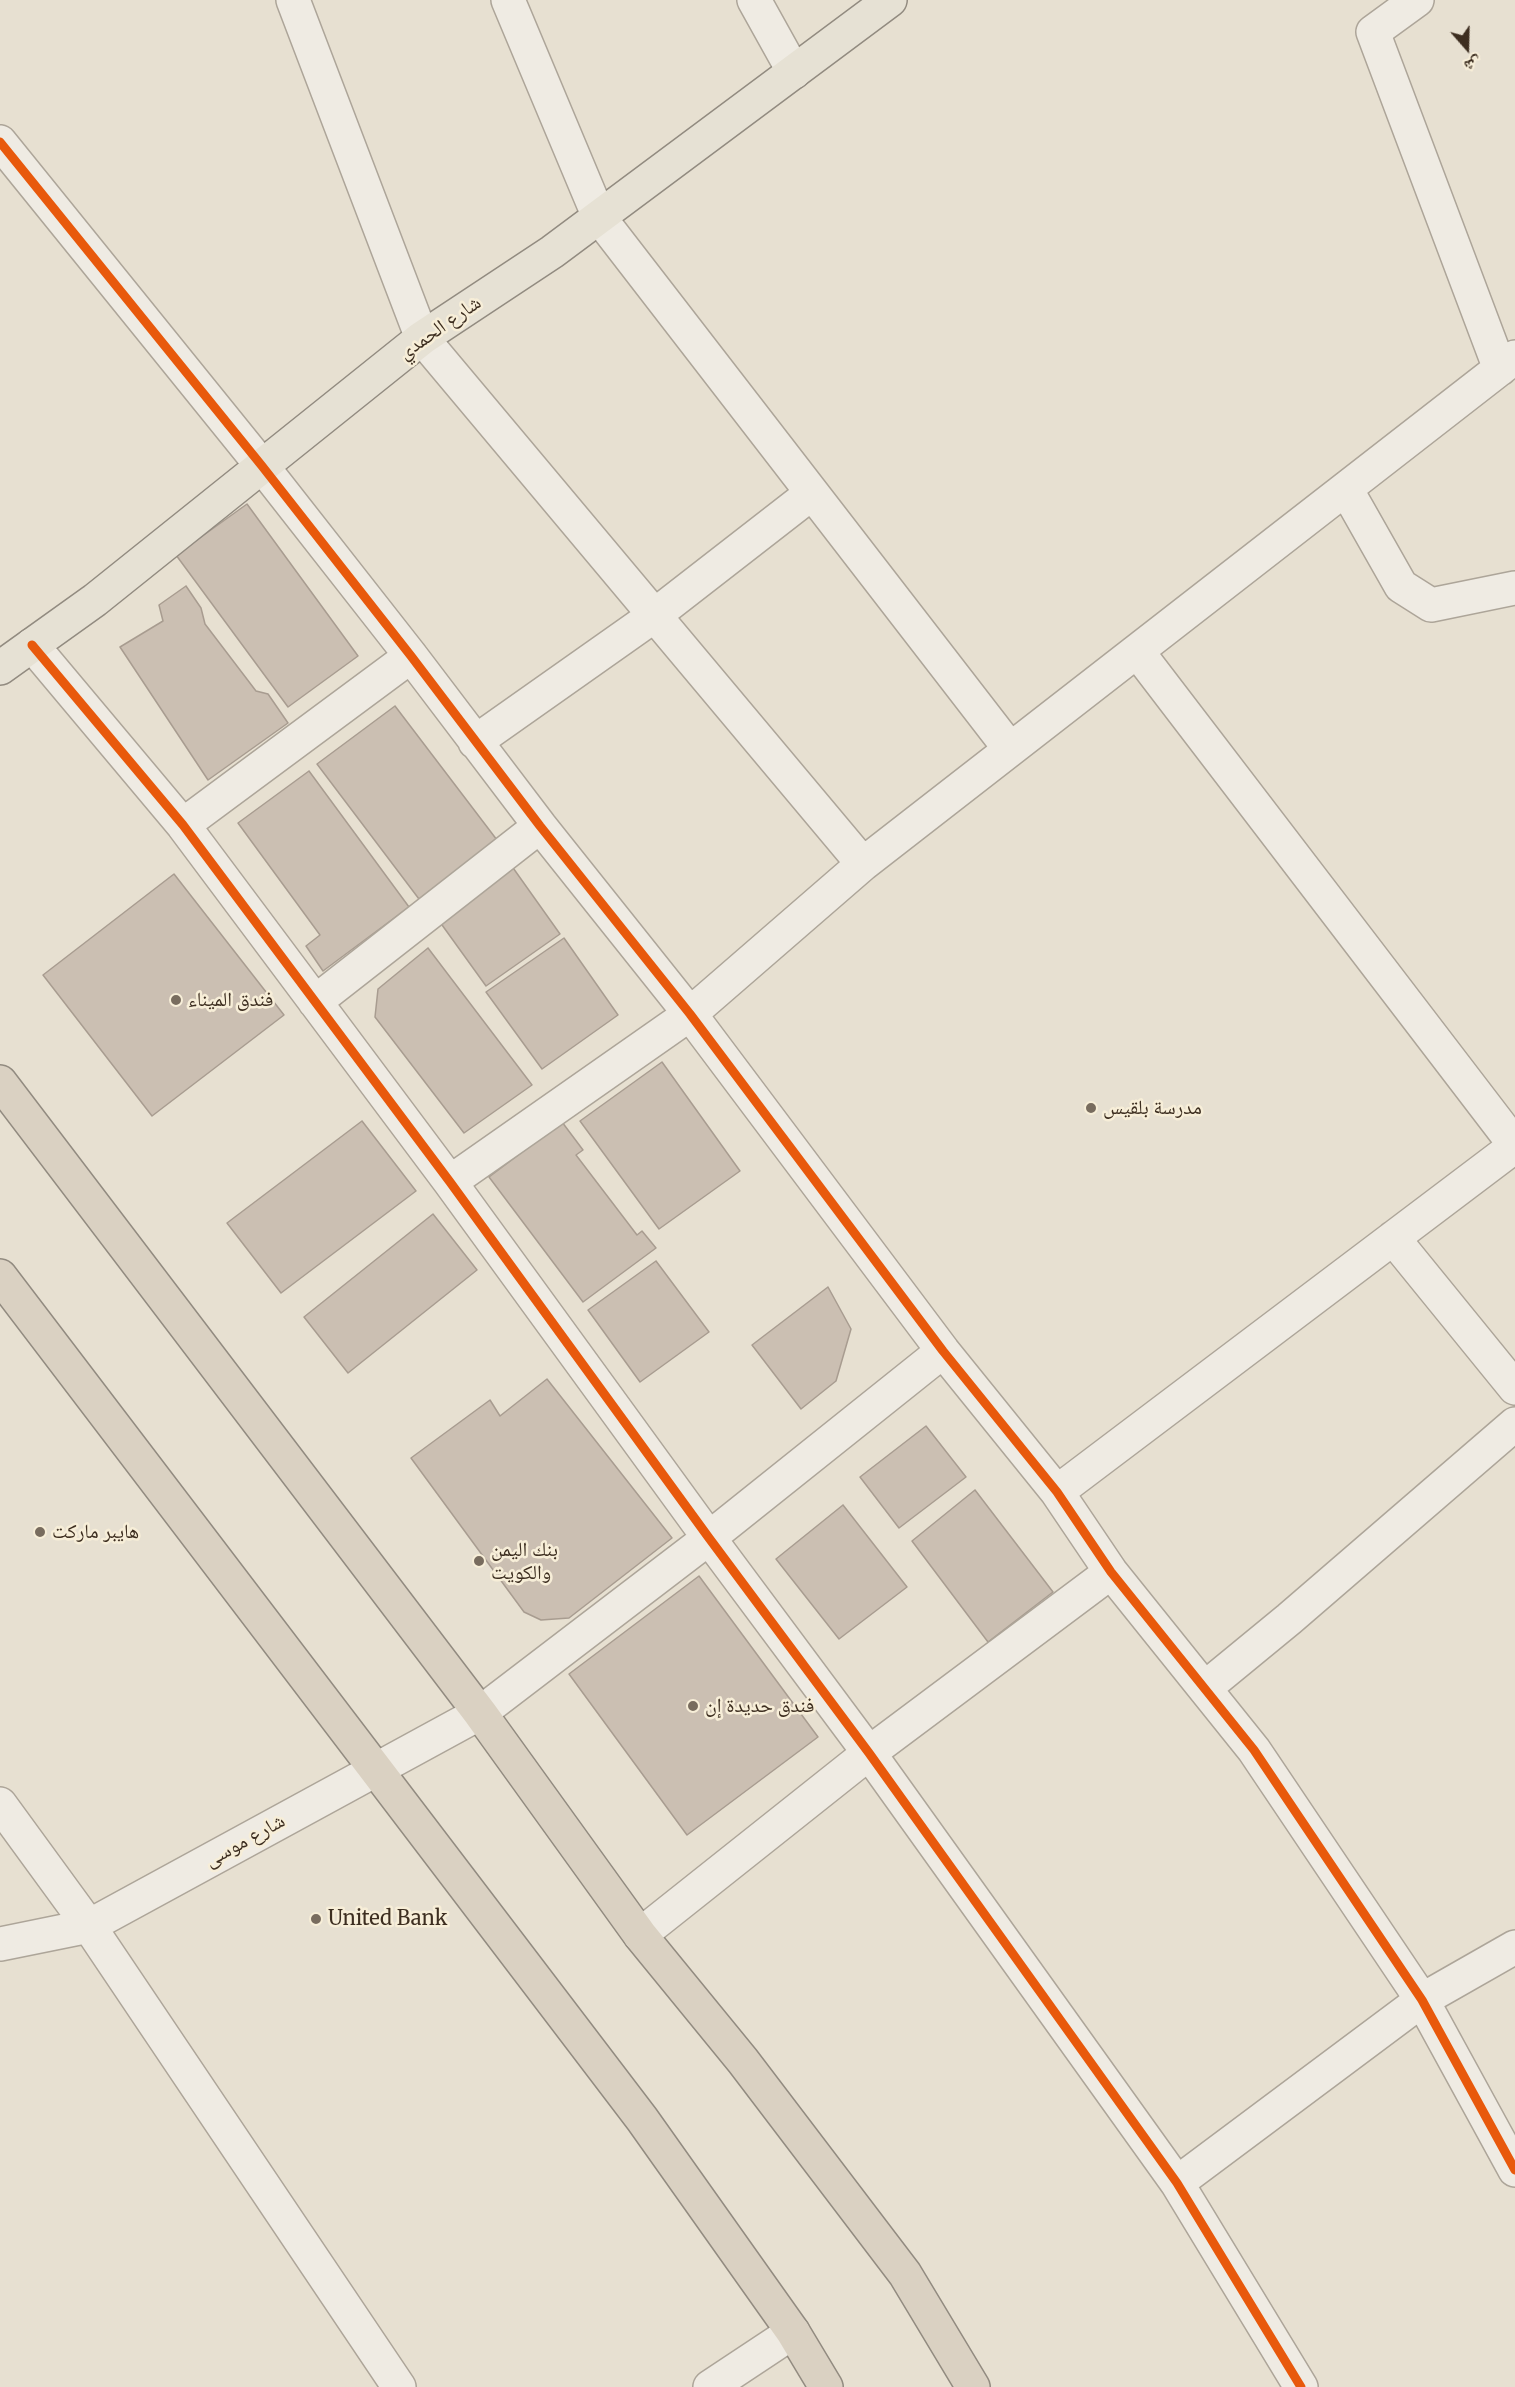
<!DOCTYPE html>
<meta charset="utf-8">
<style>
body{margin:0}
#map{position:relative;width:1515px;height:2387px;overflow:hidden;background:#e7e0d1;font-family:Merriweather,"Noto Naskh Arabic",serif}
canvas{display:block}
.north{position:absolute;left:1437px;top:18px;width:60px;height:60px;-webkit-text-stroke:4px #f7eed8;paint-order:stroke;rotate:160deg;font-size:16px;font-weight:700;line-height:24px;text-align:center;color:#3d2e20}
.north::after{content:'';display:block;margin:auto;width:21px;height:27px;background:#3d2e20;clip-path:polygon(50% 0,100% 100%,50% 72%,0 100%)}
</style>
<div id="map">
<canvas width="1515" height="2387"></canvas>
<div class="north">ش</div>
</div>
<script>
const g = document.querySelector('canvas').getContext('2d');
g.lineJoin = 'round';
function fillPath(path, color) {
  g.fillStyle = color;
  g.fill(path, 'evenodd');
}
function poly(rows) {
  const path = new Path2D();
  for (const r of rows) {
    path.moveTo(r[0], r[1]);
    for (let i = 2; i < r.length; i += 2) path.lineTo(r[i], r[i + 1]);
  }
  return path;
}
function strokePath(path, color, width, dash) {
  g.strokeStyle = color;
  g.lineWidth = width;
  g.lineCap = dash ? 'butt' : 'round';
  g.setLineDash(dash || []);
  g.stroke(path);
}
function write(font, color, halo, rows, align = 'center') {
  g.font = font + ' Merriweather,"Noto Naskh Arabic",serif';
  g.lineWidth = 5;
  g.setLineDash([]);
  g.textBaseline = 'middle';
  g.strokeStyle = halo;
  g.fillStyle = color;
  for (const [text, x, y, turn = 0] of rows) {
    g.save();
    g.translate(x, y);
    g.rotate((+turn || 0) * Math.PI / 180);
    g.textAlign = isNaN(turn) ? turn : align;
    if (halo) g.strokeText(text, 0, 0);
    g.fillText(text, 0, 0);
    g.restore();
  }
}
const building = poly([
 [247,504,358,656,288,707,176,555,247,504],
 [186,586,201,608,205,624,256,691,268,694,288,723,208,780,120,647,163,621,159,605,186,586],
 [395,706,497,840,419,899,317,764,395,706],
 [309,771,409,907,323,971,306,946,320,935,238,823,309,771],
 [511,865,560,934,486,986,437,918,511,865],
 [174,874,284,1015,152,1116,43,975,174,874],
 [564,938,618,1015,542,1069,486,992,564,938],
 [428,948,532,1085,464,1133,375,1017,378,989,428,948],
 [662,1062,740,1171,659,1229,580,1121,662,1062],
 [362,1121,416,1191,281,1293,227,1223,362,1121],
 [562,1122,583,1150,576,1155,637,1235,642,1231,656,1248,583,1302,489,1177,562,1122],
 [433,1214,477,1270,348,1373,304,1317,433,1214],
 [656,1261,709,1332,640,1382,588,1310,656,1261],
 [828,1287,851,1329,836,1381,801,1409,752,1345,828,1287],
 [547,1379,672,1538,569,1618,541,1620,524,1612,411,1458,490,1400,500,1416,547,1379],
 [926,1426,966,1477,899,1528,860,1477,926,1426],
 [975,1490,1053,1592,988,1642,912,1541,975,1490],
 [843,1505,907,1587,839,1639,776,1559,843,1505],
 [699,1576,818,1737,687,1835,569,1674,699,1576]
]);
const minor = poly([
 [293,0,422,338,863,864],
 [508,0,599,217,1010,749],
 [754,0,794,72],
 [1417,0,1373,32,1500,369],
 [0,142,262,466,411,656,540,826,690,1014,943,1351,1057,1492,1111,1572,1254,1750,1422,2000,1515,2170],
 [1346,489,1401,586,1431,605,1515,588],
 [32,645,183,825,450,1182,709,1538,869,1753,1177,2183,1301,2387],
 [1137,651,1515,1145],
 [475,742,655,615,812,493],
 [183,825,411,656],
 [315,1002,540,826],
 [450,1182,690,1014,863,864,1515,357],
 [1393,1238,1515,1388],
 [1057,1492,1515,1146],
 [1205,1688,1289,1619,1515,1424],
 [0,1804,89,1926,399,2387],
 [640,1935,869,1753,1111,1572],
 [0,1944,89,1926,480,1713,709,1538,943,1351],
 [1177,2183,1422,2000,1515,1947],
 [710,2387,793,2332]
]);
const major = poly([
 [0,668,95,600,422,338,552,252,890,0]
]);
const highway = poly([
 [0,1082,480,1713,640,1935,743,2061,905,2274,973,2387],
 [0,1276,642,2119,793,2332,826,2387]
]);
const cycleway = poly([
 [0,142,262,466,411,656,540,826,690,1014,943,1351,1057,1492,1111,1572,1254,1750,1422,2000,1515,2170],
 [32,645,183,825,450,1182,709,1538,869,1753,1177,2183,1301,2387]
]);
const markers = [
 [176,1000,6,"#786c5e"],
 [1091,1108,6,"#786c5e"],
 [40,1532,6,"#786c5e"],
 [479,1561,6,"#786c5e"],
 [693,1706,6,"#786c5e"],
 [316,1919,6,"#786c5e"]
];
const streetNames = [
 ["شارع الحمدي",440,328,-35],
 ["شارع موسى",245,1841,-29]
];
const poiNames = [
 ["فندق الميناء",188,1000],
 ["مدرسة بلقيس",1103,1108],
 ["هايبر ماركت",52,1532],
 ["بنك اليمن",491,1550],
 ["والكويت",491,1573],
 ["فندق حديدة إن",705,1706],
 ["United Bank",328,1919]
];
fillPath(building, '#cbbfb2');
strokePath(building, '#a89c90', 1.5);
strokePath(minor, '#ada599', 36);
strokePath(major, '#928b80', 36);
strokePath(highway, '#928b80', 36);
strokePath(minor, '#efebe3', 33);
strokePath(major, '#e6e1d4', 33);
strokePath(highway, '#dad1c2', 33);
strokePath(cycleway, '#e8590c', 9);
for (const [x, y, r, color] of markers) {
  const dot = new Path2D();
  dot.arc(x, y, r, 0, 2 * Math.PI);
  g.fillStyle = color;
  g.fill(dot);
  strokePath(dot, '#f7eed8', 2);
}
write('20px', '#3d2e20', '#f7eed8', streetNames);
write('20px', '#3d2e20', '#f7eed8', poiNames, 'left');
</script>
